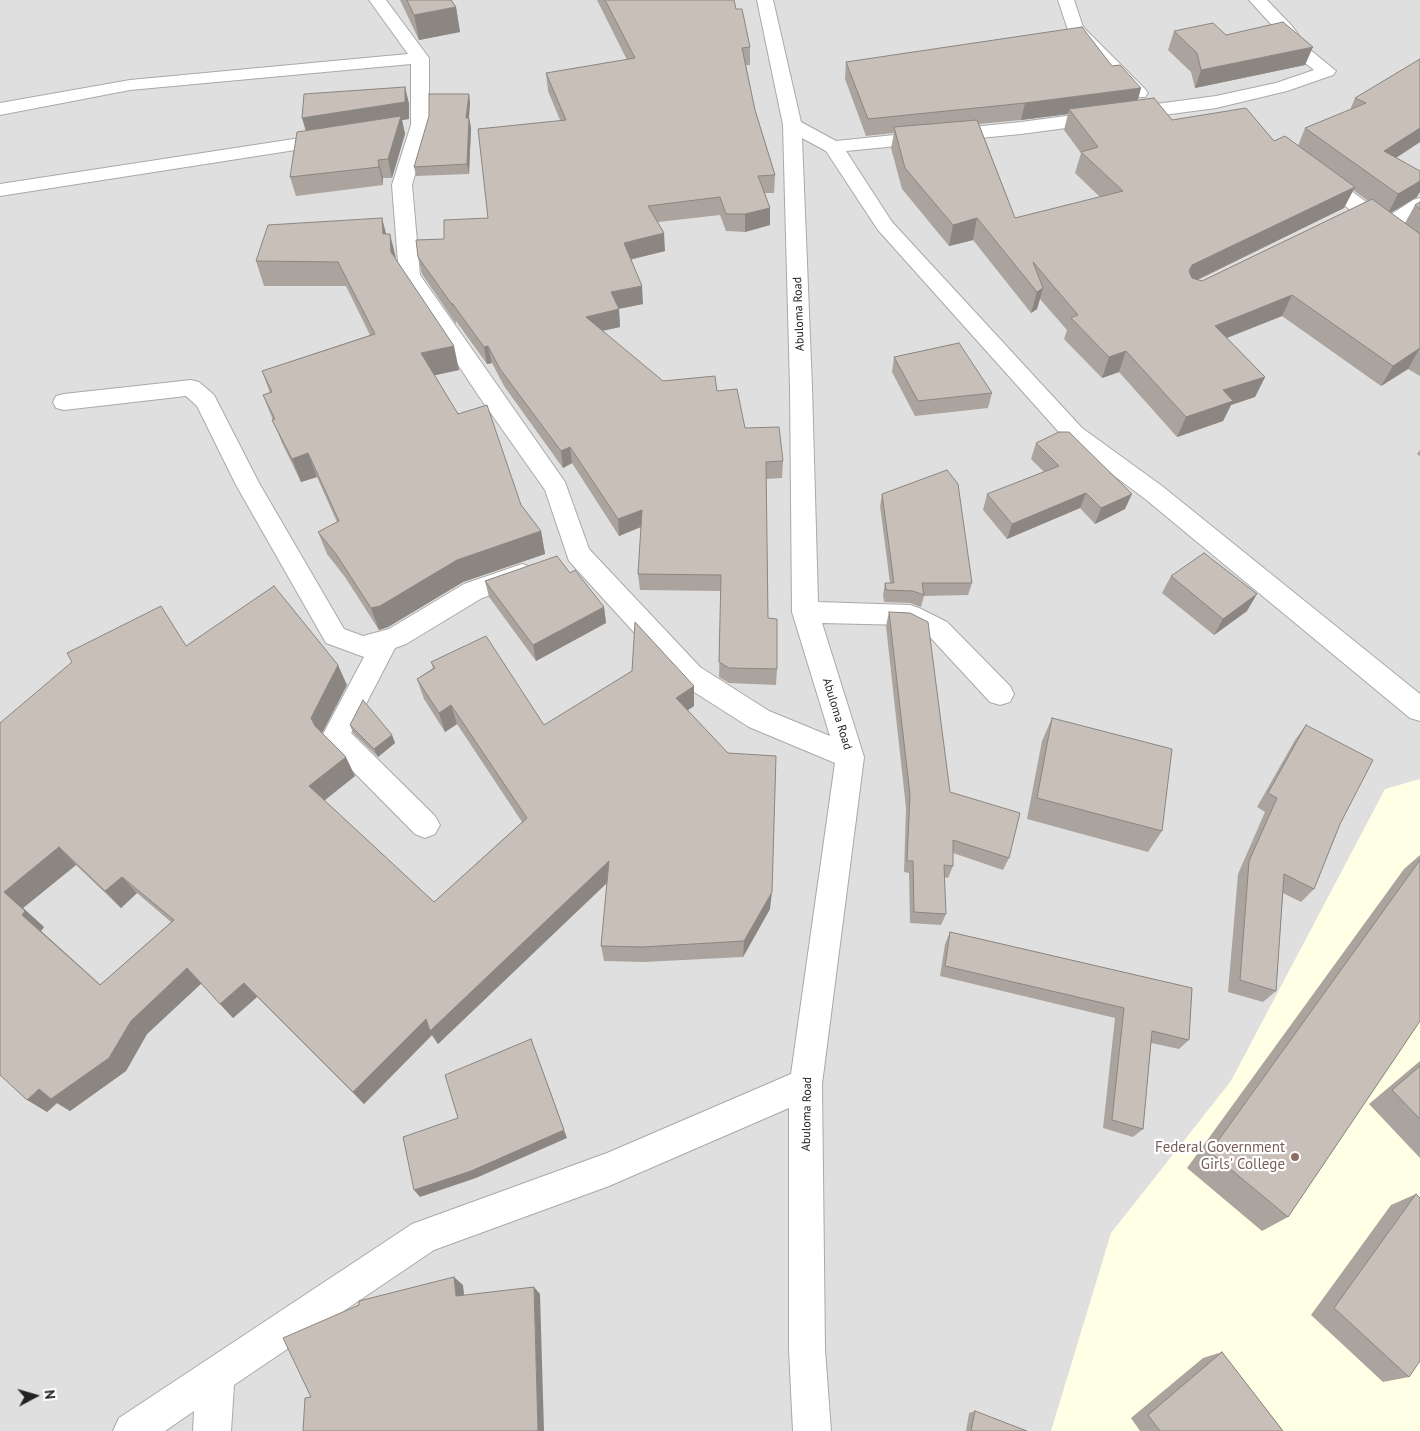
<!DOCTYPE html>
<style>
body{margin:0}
#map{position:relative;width:1420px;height:1431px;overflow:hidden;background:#f2efe9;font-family:"PT Sans",sans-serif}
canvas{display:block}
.north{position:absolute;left:10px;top:1371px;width:50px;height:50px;-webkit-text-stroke:4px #fff;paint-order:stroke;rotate:84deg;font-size:14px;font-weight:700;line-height:20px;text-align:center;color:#222}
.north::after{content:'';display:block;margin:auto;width:18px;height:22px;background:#222;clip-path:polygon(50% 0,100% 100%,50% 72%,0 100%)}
</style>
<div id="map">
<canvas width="1420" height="1431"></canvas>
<div class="north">N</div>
</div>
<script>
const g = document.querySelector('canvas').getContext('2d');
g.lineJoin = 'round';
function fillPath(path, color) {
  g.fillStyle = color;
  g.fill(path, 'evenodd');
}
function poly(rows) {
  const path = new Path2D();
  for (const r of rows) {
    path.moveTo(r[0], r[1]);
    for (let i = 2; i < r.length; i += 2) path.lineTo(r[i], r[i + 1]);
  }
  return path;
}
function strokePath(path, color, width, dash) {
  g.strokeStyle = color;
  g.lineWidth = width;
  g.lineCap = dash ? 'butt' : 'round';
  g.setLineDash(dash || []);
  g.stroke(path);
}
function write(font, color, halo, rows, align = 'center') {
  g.font = font + ' "PT Sans",sans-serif';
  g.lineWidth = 4.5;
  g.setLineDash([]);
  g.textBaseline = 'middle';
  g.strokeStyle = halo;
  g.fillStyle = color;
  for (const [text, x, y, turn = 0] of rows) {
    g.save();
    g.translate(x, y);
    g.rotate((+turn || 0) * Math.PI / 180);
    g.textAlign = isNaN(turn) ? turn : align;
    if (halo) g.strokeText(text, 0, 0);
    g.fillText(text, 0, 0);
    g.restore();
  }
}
const residential = poly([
 [0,0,1420,0,1420,1431,0,1431]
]);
const education = poly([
 [1420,779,1420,1431,1051,1431,1111,1233,1231,1081,1385,789]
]);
const minor = poly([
 [369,0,386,0,429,58,429,125,412,185,420,275,565,482,589,549,700,667,769,711,830,736,792,612,790,387,783,125,757,0,773,0,801,122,836,141,1021,122,1216,96,1276,83,1314,70,1296,56,1280,34,1249,0,1267,0,1292,26,1308,48,1336,71,1333,75,1287,91,1216,108,1021,134,846,151,892,222,1082,428,1162,486,1420,694,1420,721,1410,718,1144,498,1066,440,878,230,826,151,802,138,812,387,818,602,910,605,919,608,947,622,1010,686,1014,694,1010,702,1000,705,990,702,929,636,907,625,822,623,864,757,822,1084,825,1350,831,1431,793,1431,789,1350,789,1108,609,1186,434,1250,234,1385,231,1431,193,1431,194,1411,165,1431,113,1431,119,1418,412,1224,607,1153,791,1074,835,763,749,727,680,683,569,561,545,490,478,395,399,275,392,185,411,125,411,64,130,90,0,115,0,103,130,80,408,54,369,0],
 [1058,0,1074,0,1083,27,1145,89,1148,93,1145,97,1133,97,1069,33,1058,0],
 [333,133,340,135,343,139,340,143,0,196,0,184,333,133],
 [1318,170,1325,172,1387,217,1413,200,1420,198,1420,213,1400,226,1420,241,1420,258,1413,256,1378,231,1311,180,1308,176,1311,172,1318,170],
 [191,380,199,382,214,395,259,483,344,629,363,636,389,629,464,584,522,564,531,567,535,574,531,581,482,598,406,644,395,648,351,733,435,816,440,825,435,834,425,838,415,834,326,744,322,736,364,657,326,643,236,485,197,406,186,396,64,410,56,408,53,402,56,396,64,394,191,380]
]);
const wall = poly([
 [400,0,451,0,456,7,460,32,419,40],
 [597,0,734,0,736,9,750,47,750,65,746,65,755,110,775,175,774,193,765,193,770,208,770,225,745,232,726,231,720,215,658,222,665,251,631,259,643,304,619,309,620,327,602,331,663,381,717,391,745,428,783,461,782,478,766,479,768,618,777,669,776,685,729,683,719,677,721,591,640,590,638,574,641,527,619,536,572,463,563,468,504,386,492,363,487,364,456,321,456,324,422,274,418,257,444,239,488,218,560,120,548,91,546,73,627,60],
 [1174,31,1226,35,1305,65,1195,88,1191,72,1168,50],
 [1420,59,1420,142,1396,158,1417,197,1390,213,1405,223,1415,205,1420,202,1420,376,1408,369,1381,386,1282,316,1227,338,1265,377,1255,397,1231,405,1223,421,1177,437,1119,372,1102,378,1064,339,1067,330,1040,299,1037,309,1031,313,973,240,949,246,902,189,891,148,894,133,866,136,845,79,846,62,1112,66,1141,88,1138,100,1172,120,1298,146,1305,128,1350,110,1355,98],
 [1068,114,1064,130,1081,153,1075,173,1100,197,1015,218,979,124,1021,120],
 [1353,190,1368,201,1202,281,1198,280,1344,208],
 [405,87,409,104,409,119,402,120,405,134,392,178,383,178,383,185,296,196,290,177,306,131],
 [469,94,470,103,469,118,471,128,469,174,416,176,414,167],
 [382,218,386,234,396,259,459,370,434,375,458,414,521,505,541,531,545,554,463,582,388,627,379,630,345,577,327,554,318,532,337,522,317,477,301,482,282,443,263,395,270,393,262,371,370,335,346,286,264,286,256,261],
 [894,357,992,393,988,408,915,416,892,372],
 [1036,443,1125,509,1095,524,1080,508,1007,539,983,510,987,494,1044,472,1031,459],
 [1420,450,1420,456,1417,454],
 [882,494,972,583,968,595,924,596,921,607,910,603,884,602,883,595,885,583,890,583,880,506],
 [570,573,604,607,606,623,536,661,489,597,485,581],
 [1171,576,1247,611,1214,635,1162,593],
 [889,612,950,792,1009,858,1003,870,953,853,953,866,948,878,944,877,946,914,941,925,910,923,909,873,904,872,906,808,886,626],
 [186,646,347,685,322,733,355,776,324,800,434,902,522,822,457,724,445,732,424,699,417,679,433,668,431,662,544,725,694,706,688,710,770,909,743,957,644,962,604,961,601,946,607,883,438,1044,432,1035,364,1104,257,997,233,1018,201,983,147,1034,126,1071,70,1111,57,1103,47,1112,0,723],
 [76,865,121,908,137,893,171,922,100,985,41,931,44,927,23,908],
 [1052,718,1162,831,1148,852,1027,819,1042,741],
 [350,725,392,735,395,743,378,757,353,733],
 [1306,725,1340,824,1314,889,1301,902,1283,893,1276,991,1263,1002,1228,992,1238,874,1265,812,1257,807,1295,740],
 [1420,855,1420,1021,1288,1217,1262,1231,1187,1168,1404,869],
 [950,932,1192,988,1189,1040,1179,1049,1151,1043,1143,1129,1133,1137,1103,1128,1115,1018,940,976,945,944],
 [1420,1061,1420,1158,1369,1104],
 [1416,1194,1409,1377,1383,1382,1311,1315,1391,1205],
 [1222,1352,1283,1431,1140,1431,1131,1418,1203,1358],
 [975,1411,1027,1431,966,1431,969,1413]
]);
const shadedWall = poly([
 [456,7,460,32,419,40,414,15],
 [1313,47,1305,65,1195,88,1201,70],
 [405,87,409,104,409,119,402,120,405,134,392,178,388,159,307,135,302,118],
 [1141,88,1136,105,1069,109,1068,114,1021,120,1025,103],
 [469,94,470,103,468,128,466,118],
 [469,118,471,128,469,174,467,164],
 [1420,128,1420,142,1374,172,1384,151],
 [378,160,383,178,383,185,379,167],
 [1420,181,1420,192,1417,197,1387,215,1398,194],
 [1355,187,1344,208,1184,286,1189,271,1192,265],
 [770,208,770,225,745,232,745,214],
 [382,218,388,242,383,234],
 [977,218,973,240,949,246,953,225],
 [664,233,665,251,625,261,624,243],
 [390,234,396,258,391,252],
 [642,286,643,304,612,310,611,292],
 [1043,288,1037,309,1031,313,1037,292],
 [1292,295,1282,316,1206,346,1215,326],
 [619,309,620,327,587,334,586,317],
 [454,346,459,370,427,377,421,353],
 [488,346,492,363,487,364,484,347],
 [1420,348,1408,369,1381,386,1393,366],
 [1126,351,1119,372,1102,378,1109,357],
 [1265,377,1255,397,1231,405,1223,421,1177,437,1186,417,1223,390],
 [570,447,572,463,563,468,561,451],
 [308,453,317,477,301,482,292,459],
 [1086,493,1080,508,1007,539,1012,524],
 [1132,494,1125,509,1095,524,1101,508],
 [642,510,643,526,619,536,618,519],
 [541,531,545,554,463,582,388,627,379,630,371,608,457,560],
 [1257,594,1247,611,1214,635,1223,619],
 [604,607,606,623,536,661,533,645],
 [338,665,347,685,320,737,311,718],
 [694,686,694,706,677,717,676,698],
 [451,705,457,724,445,732,439,713],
 [392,735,395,743,378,757,374,749],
 [346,757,355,776,319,805,309,786],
 [59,847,76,865,23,908,44,927,41,931,117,999,22,915,4,892],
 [609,861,612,878,438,1044,432,1035,364,1104,353,1092,426,1019],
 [122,877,137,893,121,908,105,891],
 [772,892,770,909,743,957,744,941],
 [187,968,202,983,147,1034,126,1071,70,1111,57,1103,47,1112,27,1100,39,1089,131,1021],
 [244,983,257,997,233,1018,220,1004],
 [531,1039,567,1138,476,1178,420,1197,414,1190],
 [454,1277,463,1285,465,1303,456,1296],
 [534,1287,540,1294,544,1431,538,1431]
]);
const building = poly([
 [407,0,451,0,456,7,414,15,407,0],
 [605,0,734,0,736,9,742,9,750,47,742,48,755,110,775,175,758,176,770,208,745,214,726,214,720,197,648,206,664,233,624,243,642,286,611,292,619,309,586,317,663,381,715,376,717,391,737,389,745,428,779,427,783,461,766,462,768,618,777,619,777,669,729,668,719,662,721,575,638,574,642,510,618,519,570,447,561,451,500,369,488,346,484,347,452,303,453,306,418,257,416,240,444,239,444,220,488,218,478,129,566,120,546,73,635,58,605,0],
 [1283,22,1313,47,1201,70,1197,53,1174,31,1213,23,1226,35,1283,22],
 [1082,27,1112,66,1120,65,1141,88,1025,103,868,119,846,62,1082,27],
 [1420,59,1420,128,1384,151,1420,171,1420,181,1398,194,1305,128,1366,103,1355,98,1420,59],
 [405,87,405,102,302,118,304,94,405,87],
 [429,94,469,94,466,118,469,118,467,164,414,167,429,116,429,94],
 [1154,98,1172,120,1246,108,1274,141,1285,136,1355,187,1192,265,1189,271,1192,278,1202,281,1372,199,1420,234,1420,348,1393,366,1292,295,1215,326,1265,377,1223,390,1233,401,1186,417,1126,351,1109,357,1071,318,1078,315,1033,262,1043,288,1037,292,977,218,953,225,905,168,894,127,977,120,1015,218,1123,191,1081,152,1098,147,1069,109,1154,98],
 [401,116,388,159,378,160,379,167,290,177,297,132,401,116],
 [1420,202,1420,209,1415,205,1420,202],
 [382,218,383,234,390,234,391,252,454,346,421,353,458,414,487,405,521,505,541,531,457,560,380,606,371,608,336,554,318,532,339,521,308,453,292,459,272,420,275,419,263,395,272,392,262,371,375,334,338,262,256,261,268,225,382,218],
 [959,343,992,393,918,401,894,357,959,343],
 [1059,432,1069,432,1132,494,1101,508,1086,493,1012,524,987,494,1059,466,1036,443,1059,432],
 [947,470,958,484,972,583,922,583,924,595,913,591,886,590,885,583,894,583,882,494,947,470],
 [1204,553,1257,594,1223,619,1171,576,1204,553],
 [557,556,570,573,575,570,604,607,533,645,485,581,557,556],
 [274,586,338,665,311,718,315,726,346,757,309,786,434,902,527,818,451,705,439,713,417,679,435,668,431,662,486,636,544,725,632,671,635,622,694,686,676,698,728,753,776,756,772,892,744,941,642,947,601,946,609,861,430,1031,426,1019,353,1092,244,983,220,1004,187,968,131,1021,109,1058,51,1099,39,1089,27,1100,0,1075,0,723,72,662,67,653,161,606,186,646,274,586],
 [59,847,105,891,122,877,174,920,100,985,22,915,25,911,4,892,59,847],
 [889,612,910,613,928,622,950,792,1020,813,1009,858,953,840,953,866,944,865,946,914,914,912,913,861,907,861,910,795,889,612],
 [363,700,392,735,374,749,350,725,363,700],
 [1052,718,1172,749,1162,831,1037,798,1052,718],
 [1306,725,1373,760,1340,824,1314,889,1284,874,1276,991,1240,980,1249,861,1277,798,1268,793,1306,725],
 [1420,860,1420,1021,1288,1217,1210,1152,1420,860],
 [950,932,1192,988,1189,1040,1152,1031,1143,1129,1112,1120,1124,1008,945,966,950,932],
 [531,1039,564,1130,471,1171,414,1190,403,1137,458,1118,445,1075,531,1039],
 [1420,1066,1420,1119,1392,1090,1420,1066],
 [1416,1194,1420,1198,1420,1361,1409,1377,1334,1308,1416,1194],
 [454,1277,456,1296,534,1287,538,1431,303,1431,305,1398,311,1397,283,1338,359,1305,359,1301,454,1277],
 [1222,1352,1283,1431,1160,1431,1148,1415,1222,1352],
 [975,1411,1027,1431,971,1431,975,1411]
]);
const markers = [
 [1295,1157,5,"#8d6e63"]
];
const streetNames = [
 ["Abuloma Road",799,314,-92],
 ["Abuloma Road",837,714,73],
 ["Abuloma Road",807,1114,-89]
];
const nearEducationnames = [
 ["Federal Government",1285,1148],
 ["Girls' College",1285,1165]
];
fillPath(residential, '#e0dfdf');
fillPath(education, '#ffffe5');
strokePath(minor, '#a9a9a9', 2);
fillPath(minor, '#fff');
fillPath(wall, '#aba49e');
fillPath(shadedWall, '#8b8681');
fillPath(building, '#c7bfb8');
strokePath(building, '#8b8681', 1);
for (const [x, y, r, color] of markers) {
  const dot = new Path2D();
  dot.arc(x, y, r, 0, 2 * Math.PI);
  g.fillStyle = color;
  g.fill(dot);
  strokePath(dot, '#fff', 2);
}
write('12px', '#222', '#fff', streetNames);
write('15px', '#785e54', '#fff', nearEducationnames, 'right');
</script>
